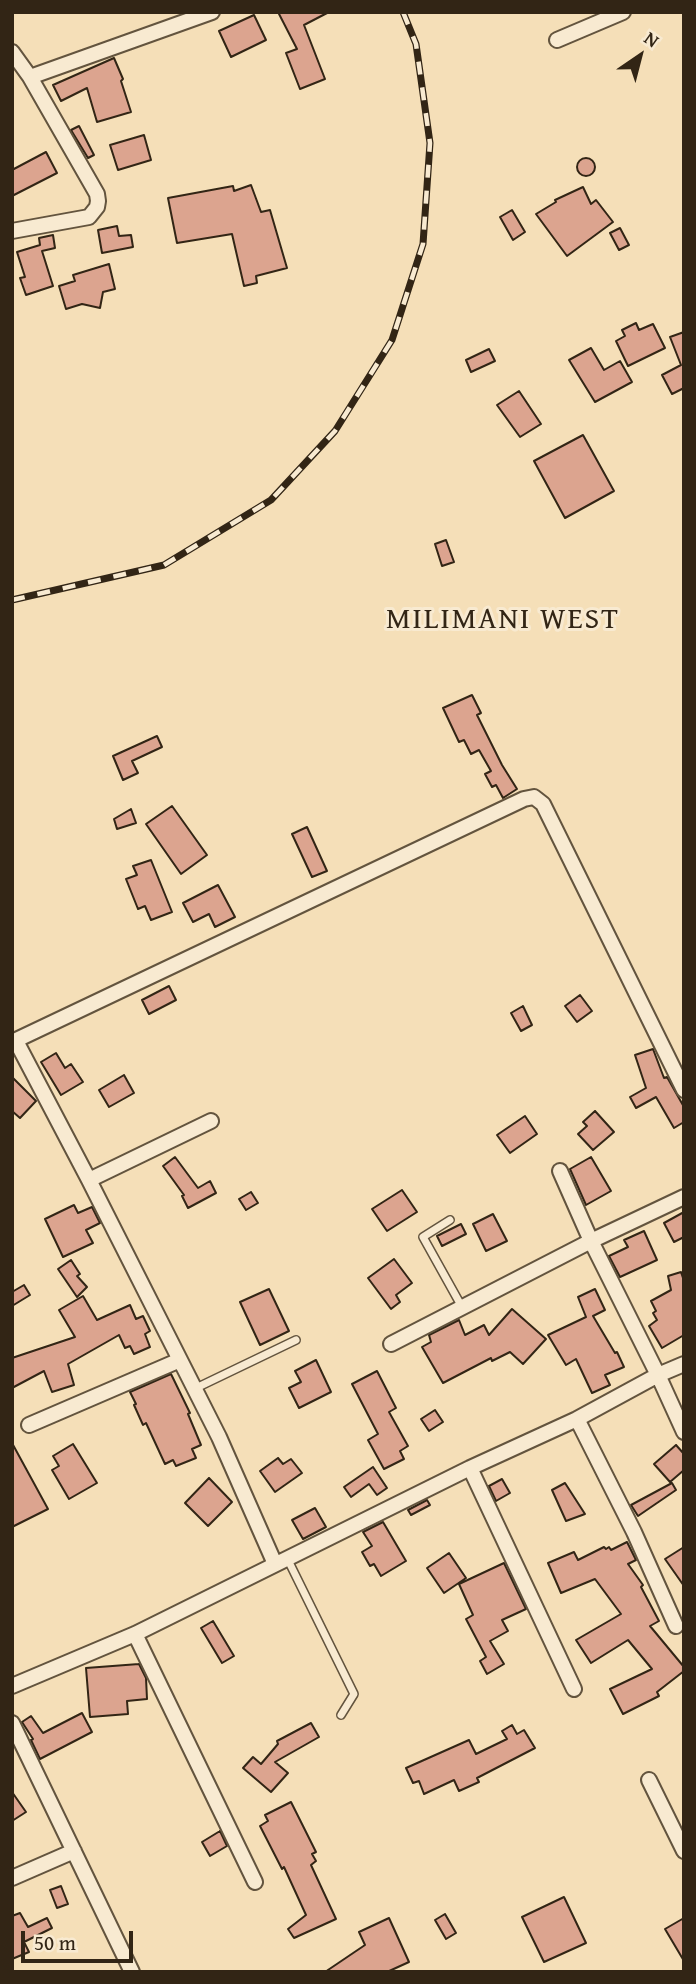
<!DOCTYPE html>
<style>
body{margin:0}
#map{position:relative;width:696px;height:1984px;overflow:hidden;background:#f5dfb8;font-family:"Gentium Book Plus",serif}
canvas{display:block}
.frame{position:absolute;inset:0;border:14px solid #322515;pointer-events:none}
.north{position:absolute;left:605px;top:21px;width:70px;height:70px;-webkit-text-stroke:5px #f8ead1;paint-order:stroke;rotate:35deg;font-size:19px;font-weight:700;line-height:28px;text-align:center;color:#322515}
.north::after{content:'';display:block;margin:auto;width:24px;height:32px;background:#322515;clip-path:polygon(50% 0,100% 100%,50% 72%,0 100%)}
.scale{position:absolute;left:21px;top:1931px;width:112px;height:32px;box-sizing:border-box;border:4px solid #322515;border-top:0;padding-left:9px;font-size:21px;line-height:24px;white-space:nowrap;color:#322515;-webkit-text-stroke:5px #f8ead1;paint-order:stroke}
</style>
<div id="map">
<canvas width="696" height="1984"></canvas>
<div class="frame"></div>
<div class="north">N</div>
<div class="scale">50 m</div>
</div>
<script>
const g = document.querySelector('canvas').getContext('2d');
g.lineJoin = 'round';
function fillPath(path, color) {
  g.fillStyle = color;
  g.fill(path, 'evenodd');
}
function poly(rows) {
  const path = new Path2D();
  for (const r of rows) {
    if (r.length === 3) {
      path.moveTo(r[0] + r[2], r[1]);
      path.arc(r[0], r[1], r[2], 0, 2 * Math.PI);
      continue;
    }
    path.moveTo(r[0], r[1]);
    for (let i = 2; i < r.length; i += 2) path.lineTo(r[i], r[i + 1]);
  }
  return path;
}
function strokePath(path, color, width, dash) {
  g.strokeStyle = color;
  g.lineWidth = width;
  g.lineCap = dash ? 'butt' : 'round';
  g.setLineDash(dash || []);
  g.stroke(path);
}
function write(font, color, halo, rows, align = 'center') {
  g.font = font + ' "Gentium Book Plus",serif';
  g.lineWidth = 6;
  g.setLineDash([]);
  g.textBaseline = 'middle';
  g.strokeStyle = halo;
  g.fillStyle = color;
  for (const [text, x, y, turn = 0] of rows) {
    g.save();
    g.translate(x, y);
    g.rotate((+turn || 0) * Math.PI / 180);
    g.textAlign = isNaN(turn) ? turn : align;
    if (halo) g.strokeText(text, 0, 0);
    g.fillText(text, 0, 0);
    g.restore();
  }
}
const building = poly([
 [278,12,329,12,304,25,325,79,300,89,286,53,297,49,278,12],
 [254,15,266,40,231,57,219,31,254,15],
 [114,58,123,79,121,81,131,112,97,122,87,88,61,101,53,85,114,58],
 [79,126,94,155,88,158,71,130,79,126],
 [144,135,151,160,118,170,110,145,144,135],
 [46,152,57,173,12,196,12,170,46,152],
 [586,167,9],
 [251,185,261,212,270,210,287,268,256,276,257,283,244,286,232,234,177,243,168,198,233,186,234,191,251,185],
 [583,187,591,204,596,200,613,222,567,256,536,214,556,202,555,200,583,187],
 [512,210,525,232,513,240,500,217,512,210],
 [117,226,119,236,131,235,133,247,102,253,98,230,117,226],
 [620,228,629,245,619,250,610,233,620,228],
 [53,235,55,248,42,251,53,286,26,295,20,278,25,277,17,252,40,245,39,238,53,235],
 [109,264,115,289,103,292,100,308,82,304,66,309,59,286,75,281,73,275,109,264],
 [636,323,639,330,653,324,665,348,628,366,616,341,625,336,622,330,636,323],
 [684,332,684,388,672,394,662,375,681,365,670,337,684,332],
 [591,348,604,370,620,361,632,382,595,402,569,360,591,348],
 [489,349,495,361,471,372,466,360,489,349],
 [519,391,541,424,520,437,497,405,519,391],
 [583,435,614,491,565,518,534,461,583,435],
 [446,540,454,562,442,566,435,544,446,540],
 [472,695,481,713,477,715,502,765,517,789,503,798,496,785,492,787,485,774,491,771,479,750,471,754,464,740,459,742,443,708,472,695],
 [157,736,162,747,132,761,138,773,123,780,113,756,157,736],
 [172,806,207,855,181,874,146,824,172,806],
 [131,809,136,823,117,829,114,819,131,809],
 [307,827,327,871,312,877,292,834,307,827],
 [151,860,172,912,151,920,145,906,138,909,126,879,137,875,133,866,151,860],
 [218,885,235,917,215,927,209,914,193,922,183,903,218,885],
 [169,986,176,1000,149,1014,142,1000,169,986],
 [580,995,592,1011,577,1022,565,1006,580,995],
 [523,1006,532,1025,521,1031,511,1013,523,1006],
 [653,1049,664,1078,667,1077,684,1107,684,1122,674,1128,656,1097,636,1108,630,1097,646,1088,635,1055,653,1049],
 [56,1053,65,1068,71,1064,83,1082,61,1095,41,1062,56,1053],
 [124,1075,134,1093,109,1107,99,1090,124,1075],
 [12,1077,36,1101,20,1118,12,1111,12,1077],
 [595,1111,614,1132,593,1150,578,1134,587,1126,583,1122,595,1111],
 [525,1116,537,1134,510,1153,497,1135,525,1116],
 [175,1157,198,1188,210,1181,216,1193,188,1208,182,1196,184,1195,163,1166,175,1157],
 [591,1157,611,1191,586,1205,570,1169,591,1157],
 [402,1190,417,1212,387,1231,372,1209,402,1190],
 [251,1192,258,1203,246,1210,239,1199,251,1192],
 [74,1205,78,1213,92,1207,100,1223,86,1230,93,1243,63,1257,45,1219,74,1205],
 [684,1212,684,1237,674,1242,664,1223,684,1212],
 [493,1214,507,1241,486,1251,473,1224,493,1214],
 [461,1224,466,1234,442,1246,437,1236,461,1224],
 [644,1231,657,1260,620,1277,609,1256,628,1247,624,1240,644,1231],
 [394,1259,412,1283,396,1295,400,1302,391,1309,368,1278,394,1259],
 [71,1260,80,1274,77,1276,87,1287,77,1297,58,1269,71,1260],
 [681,1272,684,1281,684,1335,662,1348,649,1326,657,1320,653,1313,656,1311,651,1301,671,1290,668,1276,681,1272],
 [24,1285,30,1295,12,1306,12,1292,24,1285],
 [269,1289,289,1331,260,1345,240,1302,269,1289],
 [595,1289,605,1310,593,1316,615,1353,617,1352,624,1367,605,1375,610,1385,592,1393,576,1359,566,1365,548,1335,586,1317,578,1297,595,1289],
 [83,1296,97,1320,130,1305,136,1319,143,1316,150,1331,145,1334,150,1347,134,1354,130,1346,125,1348,119,1335,68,1364,74,1385,52,1392,44,1371,12,1388,12,1358,75,1337,59,1310,83,1296],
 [512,1309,546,1339,523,1364,510,1352,492,1361,491,1358,443,1383,422,1347,431,1342,429,1335,459,1320,465,1335,484,1325,489,1335,512,1309],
 [316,1360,331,1392,299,1408,289,1388,301,1382,295,1371,316,1360],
 [377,1371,396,1408,389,1412,408,1446,400,1451,404,1459,384,1469,368,1440,378,1434,352,1384,377,1371],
 [171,1374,190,1413,188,1414,201,1445,192,1449,196,1458,176,1466,173,1460,165,1464,146,1423,143,1425,134,1405,136,1404,130,1392,171,1374],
 [435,1410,443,1422,429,1431,421,1419,435,1410],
 [12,1443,48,1509,12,1527,12,1443],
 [73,1444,97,1483,69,1499,52,1470,59,1466,53,1456,73,1444],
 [676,1445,684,1454,684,1470,670,1482,654,1464,676,1445],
 [278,1458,283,1464,291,1459,302,1473,275,1492,260,1471,278,1458],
 [373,1467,387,1488,377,1495,369,1484,351,1497,344,1487,373,1467],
 [209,1478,232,1502,208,1526,185,1503,209,1478],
 [502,1479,510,1493,496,1501,489,1486,502,1479],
 [565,1483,585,1514,566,1521,552,1490,565,1483],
 [672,1483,676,1490,638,1516,631,1505,672,1483],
 [427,1500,430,1505,411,1515,408,1510,427,1500],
 [315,1508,326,1527,303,1539,292,1520,315,1508],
 [383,1522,406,1561,381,1576,374,1564,370,1566,362,1552,372,1546,363,1532,383,1522],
 [627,1542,636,1560,628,1564,643,1585,641,1587,659,1621,650,1626,684,1667,684,1671,657,1692,659,1696,623,1714,610,1689,652,1669,628,1640,591,1663,576,1640,621,1614,595,1579,561,1593,548,1563,574,1552,578,1560,604,1547,606,1549,609,1547,611,1550,627,1542],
 [684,1547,684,1586,665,1559,684,1547],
 [449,1553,466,1578,444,1593,427,1568,449,1553],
 [504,1563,526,1609,502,1620,508,1631,490,1641,504,1664,487,1674,480,1661,486,1657,466,1619,473,1615,459,1584,504,1563],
 [213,1621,234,1656,222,1663,201,1628,213,1621],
 [139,1664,146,1678,147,1699,127,1701,128,1714,90,1717,86,1668,139,1664],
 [82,1713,92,1732,40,1759,31,1740,33,1739,22,1722,31,1716,43,1733,82,1713],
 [311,1723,319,1737,275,1762,288,1773,271,1792,243,1768,253,1757,261,1764,278,1744,277,1741,311,1723],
 [512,1725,517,1734,524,1730,535,1748,477,1778,479,1782,459,1791,454,1780,424,1794,419,1781,413,1783,406,1768,469,1740,476,1754,507,1739,502,1731,512,1725],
 [12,1792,26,1812,12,1821,12,1792],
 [291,1802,316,1852,312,1854,316,1861,311,1865,336,1919,294,1938,288,1929,306,1915,284,1867,282,1869,260,1826,268,1821,265,1815,291,1802],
 [220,1831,227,1846,210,1856,202,1842,220,1831],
 [61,1886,68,1904,57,1908,50,1890,61,1886],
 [564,1897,586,1943,544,1962,522,1917,564,1897],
 [20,1913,28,1927,47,1918,52,1928,24,1942,29,1952,12,1959,12,1916,20,1913],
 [445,1914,456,1933,446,1939,435,1920,445,1914],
 [389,1918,409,1962,387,1972,325,1972,365,1945,359,1932,389,1918],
 [684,1918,684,1961,665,1929,684,1918]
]);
const lane = poly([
 [450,1220,423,1237,462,1307],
 [194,1389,296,1340],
 [287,1558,354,1694,341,1715]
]);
const street = poly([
 [557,40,623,12],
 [12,52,30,77,97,194,98,201,97,207,89,217,12,231],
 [30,77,212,12],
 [16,1041,89,1180,219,1437,275,1564],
 [12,1042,524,799,534,797,543,804,684,1090],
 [89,1180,211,1121],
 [391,1344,591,1241,560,1171],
 [684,1364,658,1375,684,1432],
 [577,1419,658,1375,591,1241,684,1197],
 [29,1425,180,1360],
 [470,1468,574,1689],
 [135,1634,255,1882],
 [12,1686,135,1634,470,1468,577,1419,634,1532,676,1626],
 [12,1723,132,1972],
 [649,1780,684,1851],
 [12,1878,74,1851]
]);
const rail = poly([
 [12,600,164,565,271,500,335,431,392,340,423,244,430,143,416,44,403,12]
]);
const quarterNames = [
 ["MILIMANI WEST",503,620]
];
fillPath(building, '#dca48f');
strokePath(building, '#322515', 2);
strokePath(lane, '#63543e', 10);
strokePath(street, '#63543e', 18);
strokePath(lane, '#f8ead1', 7);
strokePath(street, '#f8ead1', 14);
strokePath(rail, '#322515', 7);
strokePath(rail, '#f8ead1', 4.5, [13]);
g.letterSpacing = '2px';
write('30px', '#322515', '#f8ead1', quarterNames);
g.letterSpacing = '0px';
</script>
